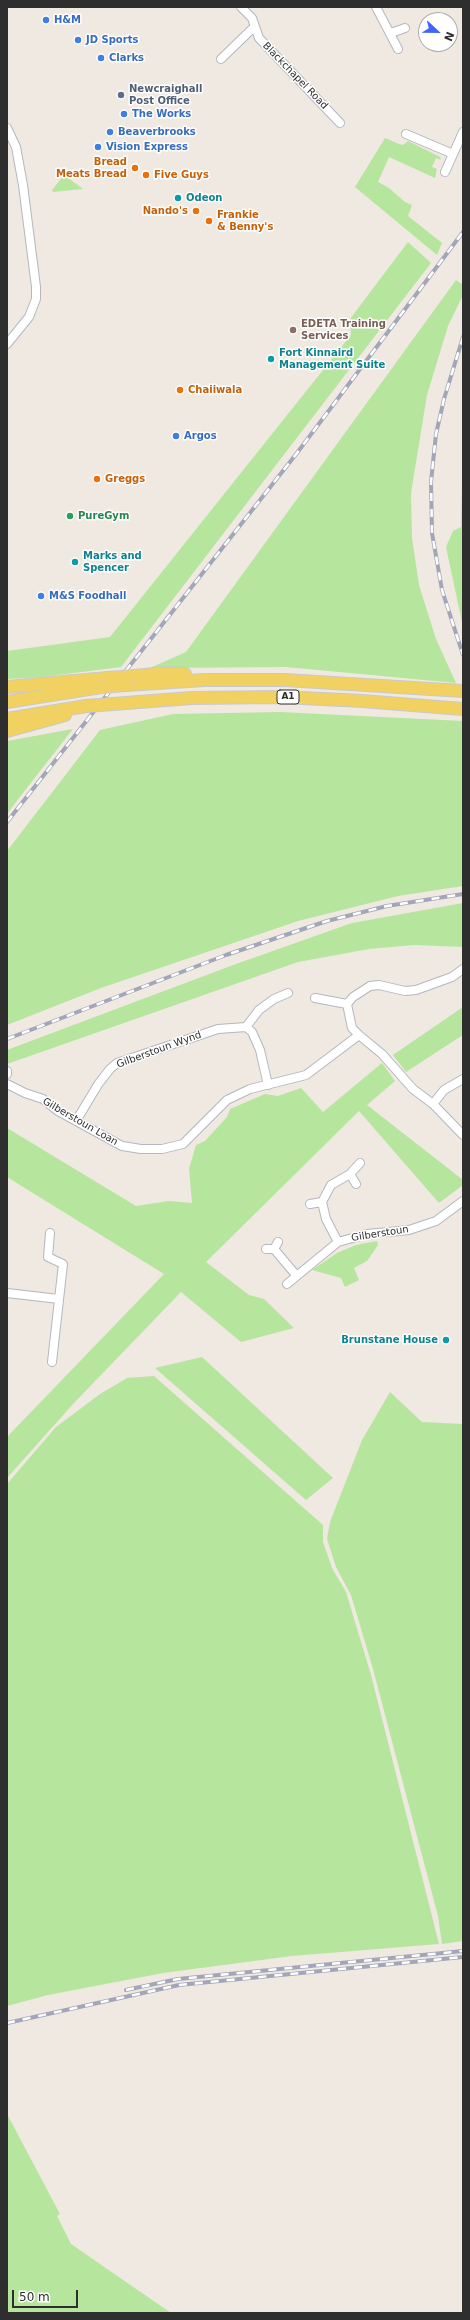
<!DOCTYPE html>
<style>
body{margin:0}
#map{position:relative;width:470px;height:2320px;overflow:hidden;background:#efe9e1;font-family:"DejaVu Sans",sans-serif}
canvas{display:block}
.frame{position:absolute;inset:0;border:8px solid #2e2e2e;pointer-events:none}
.north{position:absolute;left:418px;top:12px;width:40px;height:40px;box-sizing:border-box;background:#fff;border:1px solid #ababab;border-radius:50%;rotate:112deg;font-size:11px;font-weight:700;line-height:16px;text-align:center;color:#2e2e2e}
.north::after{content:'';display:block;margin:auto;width:14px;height:18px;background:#4264fb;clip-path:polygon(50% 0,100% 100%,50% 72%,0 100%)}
.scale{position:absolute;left:12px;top:2290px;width:66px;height:18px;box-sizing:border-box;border:2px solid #2e2e2e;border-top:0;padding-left:5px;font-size:12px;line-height:14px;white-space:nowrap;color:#2e2e2e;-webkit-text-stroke:3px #fff;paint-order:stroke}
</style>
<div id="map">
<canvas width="470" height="2320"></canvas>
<div class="frame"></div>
<div class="north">N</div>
<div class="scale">50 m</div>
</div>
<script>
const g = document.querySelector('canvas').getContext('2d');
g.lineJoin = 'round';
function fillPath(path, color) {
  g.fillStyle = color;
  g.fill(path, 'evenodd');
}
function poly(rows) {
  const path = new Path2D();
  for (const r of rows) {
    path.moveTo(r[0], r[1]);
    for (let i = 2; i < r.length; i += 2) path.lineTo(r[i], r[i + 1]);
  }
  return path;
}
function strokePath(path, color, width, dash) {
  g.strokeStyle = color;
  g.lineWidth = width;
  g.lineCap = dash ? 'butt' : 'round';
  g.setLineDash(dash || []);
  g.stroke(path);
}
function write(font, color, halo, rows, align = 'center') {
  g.font = font + ' "DejaVu Sans",sans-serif';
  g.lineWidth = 3;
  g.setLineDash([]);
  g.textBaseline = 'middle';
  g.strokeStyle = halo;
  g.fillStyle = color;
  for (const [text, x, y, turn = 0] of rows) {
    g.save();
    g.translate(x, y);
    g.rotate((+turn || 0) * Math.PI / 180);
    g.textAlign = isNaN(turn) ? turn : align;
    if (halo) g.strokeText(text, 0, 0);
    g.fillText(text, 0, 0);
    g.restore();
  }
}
const green = poly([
 [385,138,399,144,403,145,408,141,440,157,441,160,436,158,432,167,437,169,435,178,389,157,378,182,389,188,405,202,412,205,408,216,442,243,437,255,355,187],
 [64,175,83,189,53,192,52,190],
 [408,242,431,263,121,667,43,677,7,679,7,651,110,637,351,335,350,319],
 [456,280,463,285,463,295,448,326,427,395,411,493,412,538,419,585,436,639,456,683,286,667,150,668,186,652],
 [463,440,462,558,463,627,446,547,453,531,461,527],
 [280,712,463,721,463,886,398,896,298,921,101,988,7,1025,7,851,100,730,173,714],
 [73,729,19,798,7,814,7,741],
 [463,903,463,947,414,945,369,949,298,962,7,1064,7,1050,236,964,352,923],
 [463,1007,463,1035,406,1072,393,1055],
 [382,1063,395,1081,367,1105,463,1180,463,1185,439,1203,359,1111,206,1262,249,1295,264,1299,294,1328,241,1342,181,1292,73,1404,7,1478,7,1437,164,1274,7,1177,7,1128,136,1206,169,1201,192,1203,189,1169,196,1145,205,1141,227,1117,230,1109,265,1094,278,1096,301,1088,323,1112],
 [377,1241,378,1245,367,1261,354,1268,359,1280,345,1287,341,1278,312,1270,337,1253,356,1245],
 [202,1357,333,1478,306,1500,155,1368],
 [154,1376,323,1525,323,1542,332,1568,346,1592,371,1675,439,1944,292,1956,163,1973,48,1995,7,2006,7,1484,56,1427,100,1394,127,1378],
 [390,1392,422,1422,463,1424,463,1941,442,1944,438,1916,373,1669,351,1595,336,1567,327,1539,330,1522,362,1440],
 [7,2114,60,2214,57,2216,71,2244,171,2313,7,2313]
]);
const street = poly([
 [241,7,252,18,259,38,340,123],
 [376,7,398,49],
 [391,33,405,28],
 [221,59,254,27],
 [7,128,16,147,23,185,36,287,36,299,29,317,7,344],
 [406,134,453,154],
 [445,172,463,132],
 [463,969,452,977,416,990,405,991,379,985,370,986,353,997,347,1004,352,1028,359,1035,382,1054,413,1089,433,1104,463,1135],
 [315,998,347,1004],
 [246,1027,259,1010,274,999,288,993],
 [7,1074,7,1071],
 [7,1084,25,1093,43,1099,58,1111,122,1146,141,1149,162,1149,183,1144,227,1100,250,1089,306,1075,359,1035],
 [433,1104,444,1090,463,1079],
 [76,1121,99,1083,110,1069,117,1063,218,1029,246,1027,252,1032,260,1050,268,1085],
 [350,1174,356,1184],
 [310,1204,322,1202],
 [50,1233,48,1257,63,1264,52,1362],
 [338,1242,326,1219,322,1202,331,1185,350,1174,360,1163],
 [266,1249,274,1249,296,1275],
 [274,1249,278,1242],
 [287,1284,338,1242,367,1234,409,1230,436,1221,463,1201],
 [7,1293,59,1299]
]);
const primary = poly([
 [134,676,166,673,185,674],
 [126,685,204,680,285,680,463,691],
 [7,687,108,678],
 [7,702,101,687],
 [113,704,191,698,283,697,362,701,463,709],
 [7,719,86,706],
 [7,731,65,715]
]);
const rail = poly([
 [463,337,444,399,436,434,431,482,432,533,442,590,463,655],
 [7,822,297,453,463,232],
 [7,1039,226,955,327,921,387,906,463,894],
 [126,1990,178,1979,463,1951],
 [7,2023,179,1985,463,1957]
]);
const primaryBridge = poly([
 [108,678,134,676],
 [101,687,126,685],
 [86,706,113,704]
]);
const markers = [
 [46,20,4,"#3f7fe0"],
 [78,40,4,"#3f7fe0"],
 [101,58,4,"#3f7fe0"],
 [121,95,4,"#5c6f8a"],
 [124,114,4,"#3f7fe0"],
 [110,132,4,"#3f7fe0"],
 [98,147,4,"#3f7fe0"],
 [135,168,4,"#e8710a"],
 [146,175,4,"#e8710a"],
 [178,198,4,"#0f9aa8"],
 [196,211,4,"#e8710a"],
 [209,221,4,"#e8710a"],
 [293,330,4,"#8d6e63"],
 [271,359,4,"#0f9aa8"],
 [180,390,4,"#e8710a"],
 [176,436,4,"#3f7fe0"],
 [97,479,4,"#e8710a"],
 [70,516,4,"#2e9e5b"],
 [75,562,4,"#0f9aa8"],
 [41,596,4,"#3f7fe0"],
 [446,1340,4,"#0f9aa8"]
];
const shields = [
 [288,697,22]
];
const shieldNames = [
 ["A1",288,697]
];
const shopNames = [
 ["H&M",54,20],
 ["JD Sports",86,40],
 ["Clarks",109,58],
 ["The Works",132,114],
 ["Beaverbrooks",118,132],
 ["Vision Express",106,147],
 ["Argos",184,436],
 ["M&S Foodhall",49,596]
];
const streetNames = [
 ["Blackchapel Road",295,76,46],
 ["Gilberstoun Wynd",159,1050,-20],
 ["Gilberstoun Loan",80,1122,30],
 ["Gilberstoun",380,1234,-9]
];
const serviceNames = [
 ["Newcraighall",129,89],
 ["Post Office",129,101]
];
const foodNames = [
 ["Bread",127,162,"right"],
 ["Meats Bread",127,174,"right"],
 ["Five Guys",154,175],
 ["Nando's",188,211,"right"],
 ["Frankie",217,215],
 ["& Benny's",217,227],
 ["Chaiiwala",188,390],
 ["Greggs",105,479]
];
const cultureNames = [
 ["Odeon",186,198],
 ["Fort Kinnaird",279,353],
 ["Management Suite",279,365],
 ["Marks and",83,556],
 ["Spencer",83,568],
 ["Brunstane House",438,1340,"right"]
];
const educationNames = [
 ["EDETA Training",301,324],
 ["Services",301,336]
];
const leisureNames = [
 ["PureGym",78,516]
];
fillPath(green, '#b6e59e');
strokePath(street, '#b4b7c1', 10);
strokePath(primary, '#c9c9c9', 14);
strokePath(street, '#fff', 8);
strokePath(primary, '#f2d163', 12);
strokePath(rail, '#a3a6b8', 4);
strokePath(rail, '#fff', 2.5, [8]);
strokePath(primaryBridge, '#c9c9c9', 14, []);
strokePath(primaryBridge, '#f2d163', 12);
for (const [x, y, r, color] of markers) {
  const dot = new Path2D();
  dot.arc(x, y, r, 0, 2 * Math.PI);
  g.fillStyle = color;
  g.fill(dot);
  strokePath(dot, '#fff', 1.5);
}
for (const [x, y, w] of shields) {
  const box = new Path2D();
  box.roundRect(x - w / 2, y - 7, w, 14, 3);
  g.fillStyle = '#fff';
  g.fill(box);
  strokePath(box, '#2e2e2e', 1);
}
write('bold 9px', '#2e2e2e', null, shieldNames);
write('bold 10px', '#366cbe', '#fff', shopNames, 'left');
write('10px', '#2e2e2e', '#fff', streetNames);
write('bold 10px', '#4e5e75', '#fff', serviceNames, 'left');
write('bold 10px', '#c56008', '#fff', foodNames, 'left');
write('bold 10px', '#0d838f', '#fff', cultureNames, 'left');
write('bold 10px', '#785e54', '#fff', educationNames, 'left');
write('bold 10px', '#27864d', '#fff', leisureNames, 'left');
</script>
